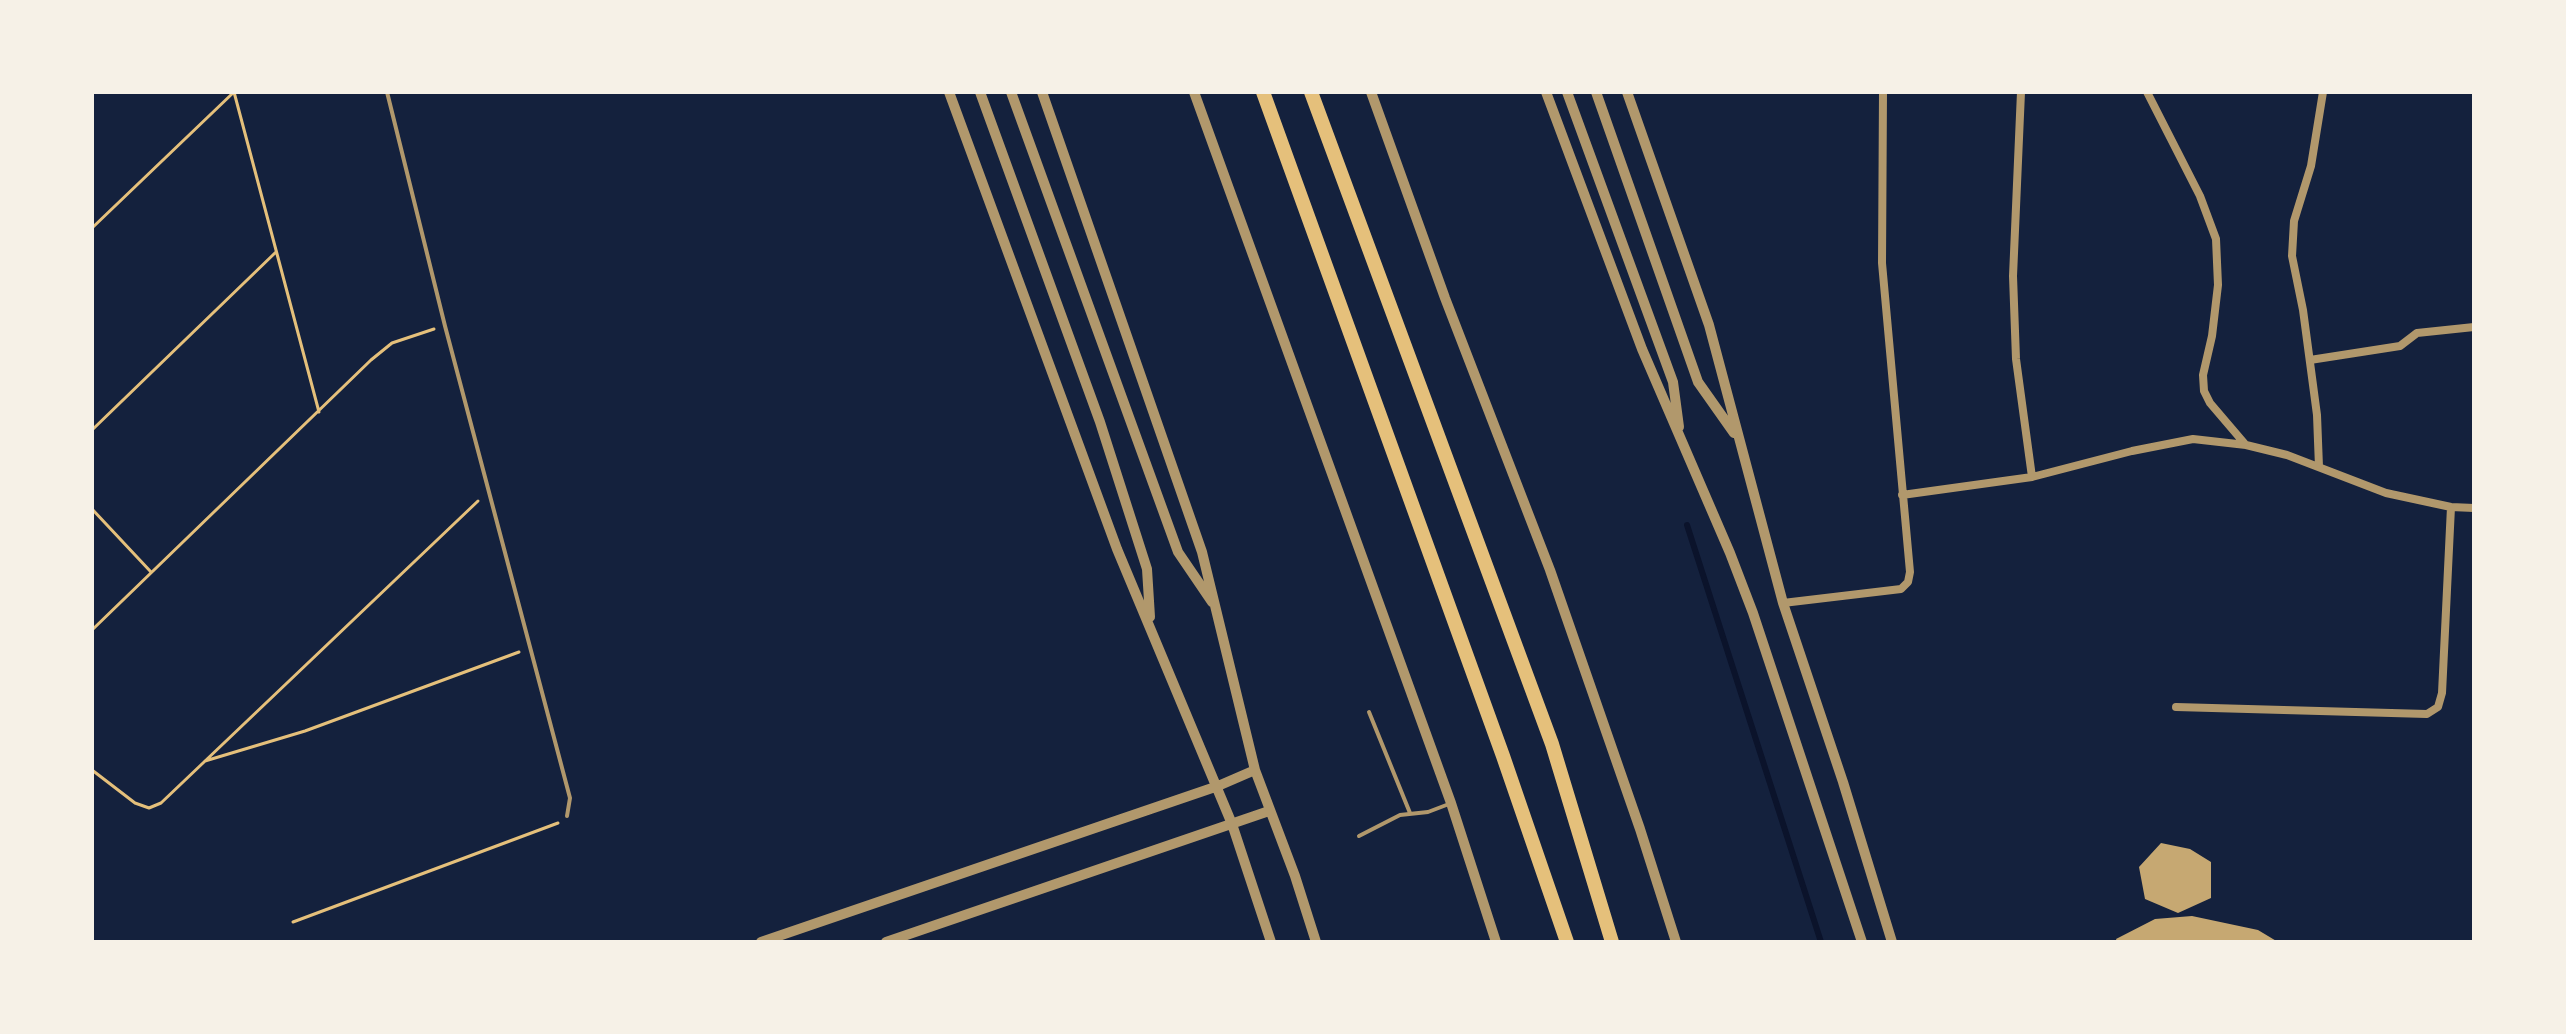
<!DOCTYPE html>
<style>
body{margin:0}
#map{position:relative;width:2566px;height:1034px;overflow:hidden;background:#14213d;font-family:Commissioner,sans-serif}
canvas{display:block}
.frame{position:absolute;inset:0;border:94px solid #f6f1e7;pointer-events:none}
</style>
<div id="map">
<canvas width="2566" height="1034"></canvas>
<div class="frame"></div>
</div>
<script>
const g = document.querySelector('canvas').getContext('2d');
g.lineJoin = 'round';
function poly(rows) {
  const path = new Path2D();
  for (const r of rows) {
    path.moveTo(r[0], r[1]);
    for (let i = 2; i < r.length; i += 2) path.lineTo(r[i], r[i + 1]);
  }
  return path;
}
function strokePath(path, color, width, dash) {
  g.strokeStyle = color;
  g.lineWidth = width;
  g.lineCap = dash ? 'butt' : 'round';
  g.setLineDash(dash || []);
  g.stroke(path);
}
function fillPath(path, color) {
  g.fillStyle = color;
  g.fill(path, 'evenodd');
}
const stream = poly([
 [1687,525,1821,942]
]);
const building = poly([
 [2161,843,2190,849,2211,862,2211,898,2178,913,2145,899,2139,867],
 [2192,916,2258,930,2278,942,2117,942,2116,939,2155,919]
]);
const path = poly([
 [234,92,319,412],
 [92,228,234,92],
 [92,430,276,252],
 [92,509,151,572],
 [92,630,371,360,392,343,434,329],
 [205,761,305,731,519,652],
 [92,770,135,803,149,808,161,803,478,501],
 [293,922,558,823]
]);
const service = poly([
 [387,92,445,326,570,798,567,816],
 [1369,712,1410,813],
 [1359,836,1400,815,1428,812,1449,804]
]);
const minor = poly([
 [2021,92,2013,276,2016,359,2032,477],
 [2147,92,2200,196,2216,239,2218,285,2212,336,2203,375,2204,391,2210,403,2245,444],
 [2310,360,2400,346,2417,333,2474,327],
 [2319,467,2317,415,2303,310,2292,256,2294,221,2311,166,2323,92],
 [1902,495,2032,477,2132,451,2193,439,2246,445,2287,455,2386,493,2451,507,2474,508],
 [1783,603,1901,589,1908,582,1910,572,1882,263,1883,92],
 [2176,707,2427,714,2438,707,2442,693,2451,507]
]);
const tertiary = poly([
 [949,92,1117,549,1232,824,1271,942],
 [980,92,1100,422,1147,569,1150,617],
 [1011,92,1178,552,1212,602],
 [1042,92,1202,552,1255,770,1295,876,1316,942],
 [1194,92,1451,803,1496,942],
 [1371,92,1445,298,1550,570,1640,829,1676,942],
 [1546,92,1642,349,1730,553,1753,613,1862,942],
 [1567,92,1673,382,1679,427],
 [1596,92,1698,382,1734,433],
 [1627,92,1709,325,1783,603,1843,782,1892,942],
 [761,942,1218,786,1255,770],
 [886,942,1269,811]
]);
const trunk = poly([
 [1263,92,1503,756,1567,942],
 [1311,92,1552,744,1612,942]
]);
strokePath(stream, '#0b132b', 6);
fillPath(building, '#c6a872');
strokePath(path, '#e5c07b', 3);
strokePath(service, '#b1986c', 4);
strokePath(minor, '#b1986c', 8);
strokePath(tertiary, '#b1986c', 10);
strokePath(trunk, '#e5c07b', 14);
</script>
